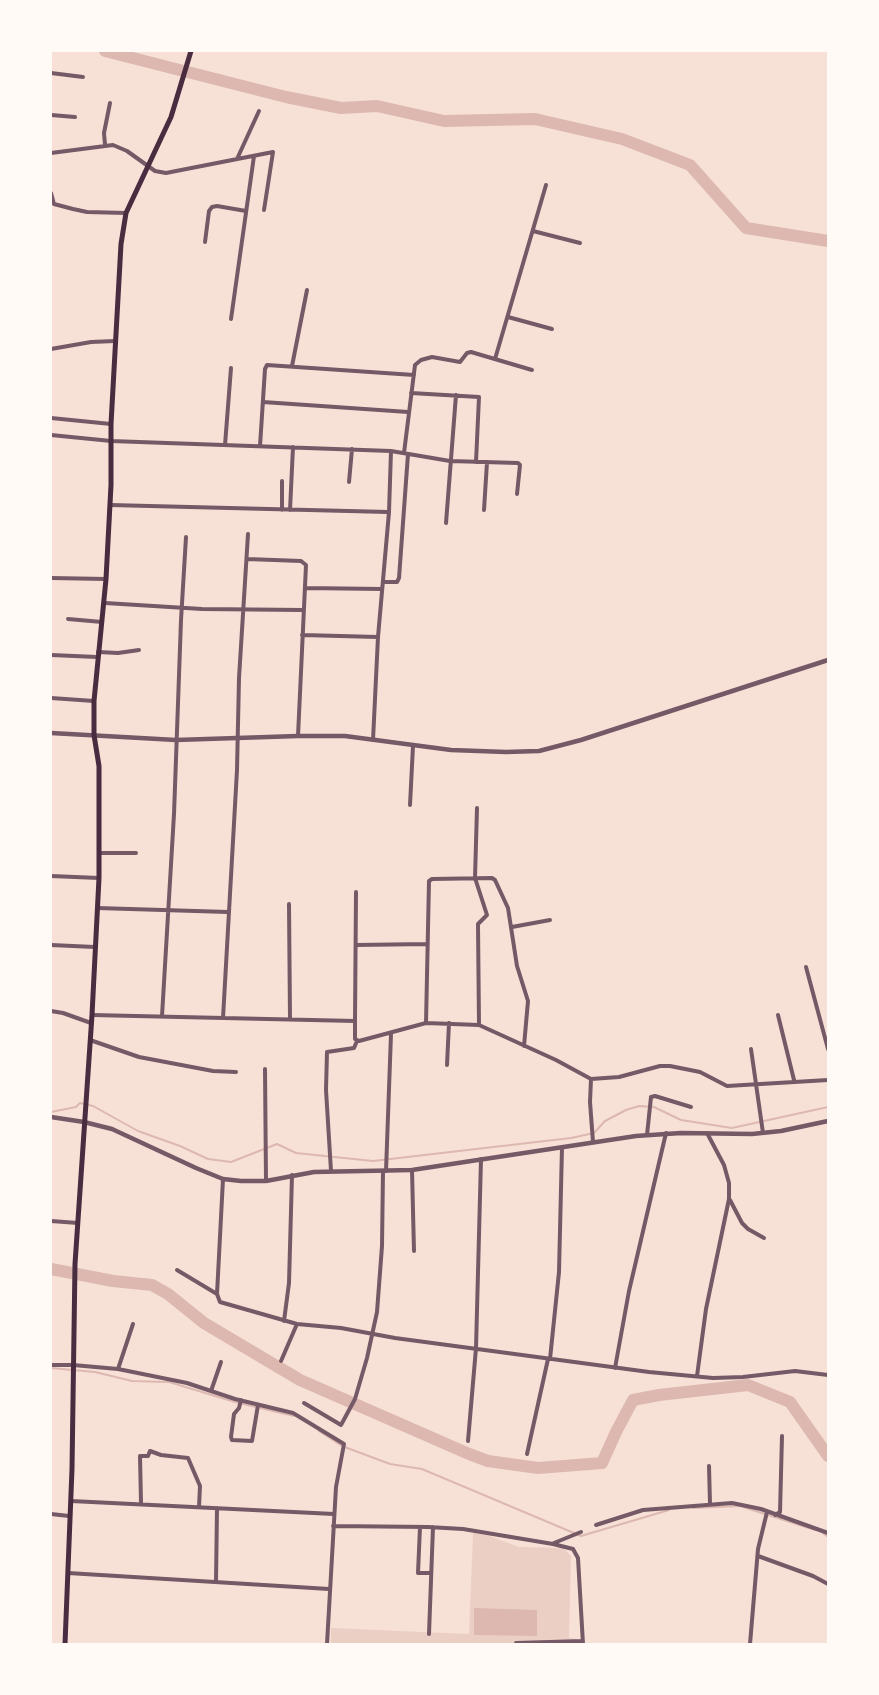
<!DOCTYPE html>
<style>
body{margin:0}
#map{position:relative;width:879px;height:1695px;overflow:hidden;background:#f7e1d7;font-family:"Fira Sans Condensed",sans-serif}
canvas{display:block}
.frame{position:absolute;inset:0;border:52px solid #fffaf5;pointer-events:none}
</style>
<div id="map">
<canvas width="879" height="1695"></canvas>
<div class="frame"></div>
</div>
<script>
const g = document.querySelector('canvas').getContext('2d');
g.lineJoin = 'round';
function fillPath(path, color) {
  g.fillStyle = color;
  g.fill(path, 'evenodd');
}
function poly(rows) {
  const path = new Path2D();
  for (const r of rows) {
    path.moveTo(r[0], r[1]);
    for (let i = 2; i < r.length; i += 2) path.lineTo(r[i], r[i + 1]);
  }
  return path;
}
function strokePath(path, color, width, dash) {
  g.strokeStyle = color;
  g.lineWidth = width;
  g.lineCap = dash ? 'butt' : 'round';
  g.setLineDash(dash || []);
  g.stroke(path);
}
const green = poly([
 [473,1533,487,1535,519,1547,563,1548,571,1556,569,1638,577,1639,577,1644,331,1644,331,1628,469,1634]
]);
const water = poly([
 [474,1608,537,1610,537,1636,474,1635]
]);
const stream = poly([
 [51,1112,76,1107,80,1103,93,1106,138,1131,180,1146,208,1159,231,1162,277,1144,296,1153,373,1161,571,1138,594,1133,605,1121,626,1110,639,1106,654,1107,681,1120,732,1128,828,1107],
 [51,1368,95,1372,132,1381,169,1382,235,1402,294,1416],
 [319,1431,342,1446,390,1464,422,1469,581,1536,669,1510],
 [693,1508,740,1506,815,1530],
 [823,1533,828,1537]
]);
const river = poly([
 [105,51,286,97,341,108,377,106,444,121,535,119,622,139,690,165,746,228,828,241],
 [51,1269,113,1281,152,1285,168,1294,204,1323,300,1380,469,1454,488,1461,538,1468,602,1463,616,1432,633,1400,659,1395,748,1385,790,1402,828,1456]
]);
const minor = poly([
 [51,73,83,77],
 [51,115,75,117],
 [105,145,104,133,110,103],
 [51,153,113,145,127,151,155,171,166,173,273,152,264,210],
 [237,159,259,111],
 [51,193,54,204,73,209,87,212,126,213],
 [533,231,580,243],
 [205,242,209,211,212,207,217,206,246,211],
 [508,317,552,329],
 [231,319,254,156],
 [51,349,91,342,115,341],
 [495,359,546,185],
 [292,366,307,290],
 [411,393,479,397,476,462],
 [263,402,408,412],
 [51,418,111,424],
 [51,435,111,441,391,451,450,461,518,463,520,465,517,494],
 [225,445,231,368],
 [260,446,265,369,267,365,414,375],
 [404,453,415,365,421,360,432,357,460,362,467,353,471,352,532,370],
 [282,481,282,510],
 [349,482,352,449],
 [110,505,388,512],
 [290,510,293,447],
 [484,510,487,462],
 [446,523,456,395],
 [247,559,301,561,306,565,298,736],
 [51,578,106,579],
 [383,582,397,582,399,578,408,454],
 [305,588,382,589],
 [105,603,202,609,303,610],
 [68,619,102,622],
 [302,635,378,637],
 [98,652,118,653,139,650],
 [51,655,97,657],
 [51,698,94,701],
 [373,740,378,637,389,512,391,451],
 [410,805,413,746],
 [477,808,475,878,487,915,478,924,479,1025],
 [99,853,136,853],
 [51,876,99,878],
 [289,904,290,1019],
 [97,908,228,912],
 [512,927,550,920],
 [51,945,95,947],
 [356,945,427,944],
 [806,967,828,1049],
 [51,1011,63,1013,91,1023],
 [92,1015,355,1021,355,1039,359,1041,426,1023,479,1025,556,1060,591,1079,619,1077,660,1066,670,1066,700,1072,727,1086,828,1080],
 [778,1015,794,1080],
 [162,1016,174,814,181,620,186,537],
 [223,1018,237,770,239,678,248,534],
 [355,1021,356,892],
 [426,1023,429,881,432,879,492,878,495,880,508,908,517,966,528,1001,524,1046],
 [90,1040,139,1057,213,1071,236,1072],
 [751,1049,763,1133],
 [447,1065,449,1023],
 [265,1069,266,1181],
 [591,1079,590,1102,593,1142],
 [647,1135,651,1097,655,1096,691,1107],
 [412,1170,414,1251],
 [331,1171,326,1090,327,1052,354,1048,357,1041],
 [386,1171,391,1034],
 [730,1200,742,1223,748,1229,764,1238],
 [51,1221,78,1223],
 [177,1270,217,1294,220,1302,297,1324,341,1328,395,1338,649,1372,713,1378,743,1377,795,1371,828,1375],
 [217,1294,223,1179],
 [284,1321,289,1283,292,1175],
 [550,1359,559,1272,562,1147],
 [281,1361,297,1324],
 [51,1365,73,1365,118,1369,187,1383,235,1399,293,1413,344,1444,336,1487,327,1644],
 [615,1368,629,1291,666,1133],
 [118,1369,133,1324],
 [697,1376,706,1309,729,1199,729,1183,724,1165,707,1133],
 [211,1391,221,1362],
 [241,1400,239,1408,234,1414,231,1437,232,1440,252,1441,258,1405],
 [304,1403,341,1425,355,1399,367,1358,377,1312,382,1246,383,1171],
 [468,1441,476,1348,481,1159],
 [527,1454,548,1359],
 [709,1466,710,1504],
 [71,1501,334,1514],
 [141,1503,140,1456,148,1456,150,1451,161,1455,188,1458,200,1486,199,1507],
 [51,1514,69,1516],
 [775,1515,780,1512,782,1436],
 [596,1525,643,1510,732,1503,761,1509,828,1533],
 [333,1526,428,1527,463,1529,553,1544,573,1549,578,1558,583,1644],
 [420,1527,418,1573,430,1573],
 [554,1543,581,1532],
 [758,1556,813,1576,828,1584],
 [68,1573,329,1589],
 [216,1582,217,1508],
 [429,1634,433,1527],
 [516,1643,583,1641],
 [750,1644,758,1549,767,1512]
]);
const tertiary = poly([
 [51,733,176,740,298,736,345,736,451,750,506,752,539,751,581,740,828,660],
 [51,1117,84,1122,112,1129,196,1168,223,1179,241,1181,266,1181,314,1172,412,1170,636,1136,681,1133,752,1134,781,1131,828,1121]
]);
const secondary = poly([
 [65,1644,72,1469,75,1264,92,1015,99,878,99,766,94,735,94,701,106,579,111,485,111,424,121,244,126,213,171,117,191,51]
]);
fillPath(green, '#ebcfc5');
fillPath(water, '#dcb8b0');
strokePath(stream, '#dcb8b0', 2);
strokePath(river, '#dcb8b0', 12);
strokePath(minor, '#755966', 4);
strokePath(tertiary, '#755966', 4.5);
strokePath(secondary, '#4a2c40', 5);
</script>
